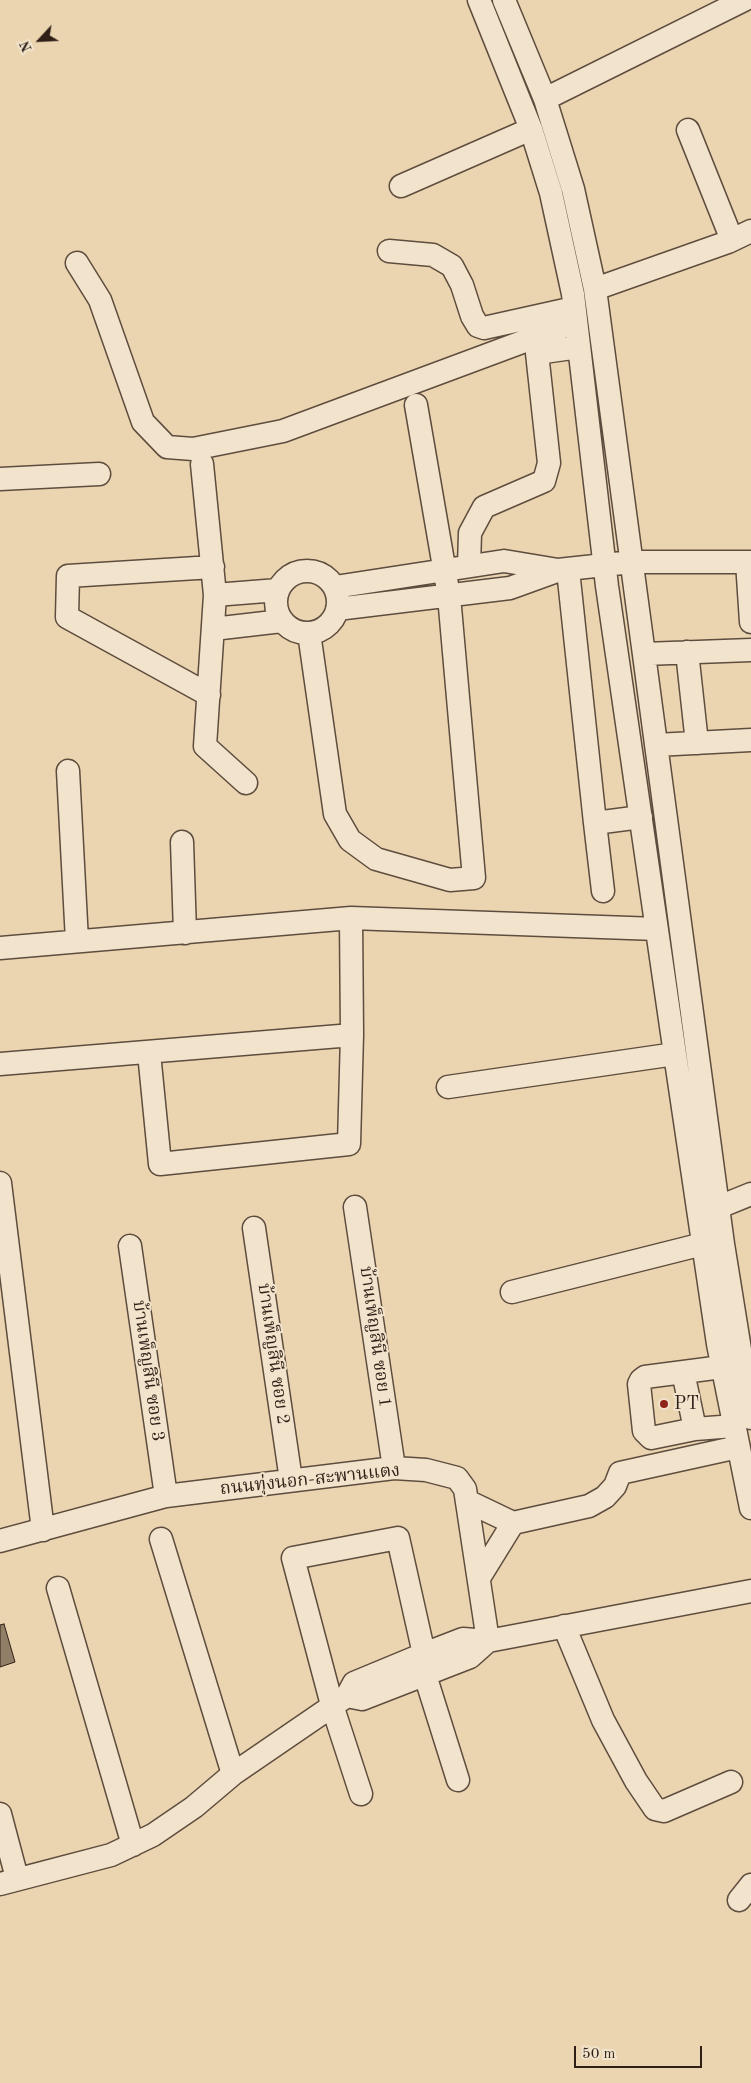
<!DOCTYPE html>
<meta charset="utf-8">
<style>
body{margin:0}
#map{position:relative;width:751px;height:2083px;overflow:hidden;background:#ebd5b1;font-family:"Old Standard TT",serif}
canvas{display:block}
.north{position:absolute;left:15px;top:15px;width:50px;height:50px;-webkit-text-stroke:4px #f2e4cc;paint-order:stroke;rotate:245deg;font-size:14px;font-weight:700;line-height:20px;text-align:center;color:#2f1f17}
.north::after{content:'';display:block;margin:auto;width:18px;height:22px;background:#2f1f17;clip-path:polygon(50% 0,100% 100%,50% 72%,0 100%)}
.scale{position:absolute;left:574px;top:2046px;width:128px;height:22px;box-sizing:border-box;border:2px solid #2f1f17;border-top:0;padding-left:6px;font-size:15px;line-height:18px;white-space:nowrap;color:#2f1f17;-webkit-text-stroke:4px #f2e4cc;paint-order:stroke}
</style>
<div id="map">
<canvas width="751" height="2083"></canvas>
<div class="north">N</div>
<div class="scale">50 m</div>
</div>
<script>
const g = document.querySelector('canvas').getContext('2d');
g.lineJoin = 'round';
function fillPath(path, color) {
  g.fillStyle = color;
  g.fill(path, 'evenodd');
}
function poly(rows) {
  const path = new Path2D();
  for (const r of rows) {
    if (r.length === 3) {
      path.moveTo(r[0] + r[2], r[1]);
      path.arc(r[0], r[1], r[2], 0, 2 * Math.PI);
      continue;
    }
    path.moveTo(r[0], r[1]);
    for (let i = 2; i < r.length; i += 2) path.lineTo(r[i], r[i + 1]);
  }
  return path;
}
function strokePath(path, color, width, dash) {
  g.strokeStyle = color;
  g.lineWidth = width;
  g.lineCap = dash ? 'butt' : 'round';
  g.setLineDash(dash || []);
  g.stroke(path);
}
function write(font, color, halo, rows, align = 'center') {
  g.font = font + ' "Old Standard TT","Noto Serif Thai",serif';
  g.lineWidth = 4;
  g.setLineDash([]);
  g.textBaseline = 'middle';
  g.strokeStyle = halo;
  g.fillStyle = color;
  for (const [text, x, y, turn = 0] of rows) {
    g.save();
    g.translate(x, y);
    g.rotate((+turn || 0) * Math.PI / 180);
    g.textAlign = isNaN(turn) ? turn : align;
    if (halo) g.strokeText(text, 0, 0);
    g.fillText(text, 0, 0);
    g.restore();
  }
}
const building = poly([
 [4,1624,15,1662,0,1667,0,1625,4,1624]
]);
const minor = poly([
 [479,0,531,129,551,193,573,294,607,586,675,1054,718,1344,751,1508],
 [504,0,545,99,573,189,595,289,723,1244,751,1418],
 [545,99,744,0],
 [688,130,732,240],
 [401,186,531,129],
 [389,251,433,255,452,266,462,285,472,316,478,326,484,328,574,308],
 [77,263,100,300,143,422,167,447,193,449,283,431,576,322],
 [595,289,728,242,751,231],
 [202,464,215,595,205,746,246,783],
 [0,479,99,474],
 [747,562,751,622],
 [469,566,470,533,484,507,544,481,549,463,537,353,579,347],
 [568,570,595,823],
 [307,602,31],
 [335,587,504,561,558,570,632,562,751,562],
 [215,595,278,590],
 [337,609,510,588,557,571],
 [213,629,282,621],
 [309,633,335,814,350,840,376,859,450,880,474,878,449,596,416,405],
 [687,652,697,743],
 [644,654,751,650],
 [209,695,67,617,68,576,213,567],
 [656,745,751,740],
 [68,771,77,941],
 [182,842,185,933],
 [603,891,595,823,641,817],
 [0,948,351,918,657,929],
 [149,1053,160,1164,349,1144,352,1035,351,918],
 [0,1064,352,1035],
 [448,1087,675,1054],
 [0,1183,43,1530],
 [355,1207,394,1468],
 [719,1207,751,1194],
 [254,1228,291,1480],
 [130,1246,166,1496],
 [512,1292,703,1244],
 [722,1367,645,1377,641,1380,639,1384,644,1431,651,1438,695,1429,734,1426],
 [683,1372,695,1429],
 [467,1501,513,1523,589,1506,605,1497,615,1486,620,1473,738,1447],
 [161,1539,233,1774],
 [0,1541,166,1496,394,1468,426,1470,457,1478,465,1489,488,1641],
 [479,1578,513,1523],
 [58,1588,133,1845],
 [564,1626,603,1720,636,1781,655,1809,664,1811,731,1782],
 [425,1675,458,1780],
 [347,1696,362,1699,470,1657,488,1641],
 [361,1794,332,1705,293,1558,398,1538,424,1654],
 [0,1814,17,1878],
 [0,1884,111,1855,153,1835,194,1807,233,1774,347,1696,354,1683,424,1654,463,1639,488,1641,751,1591],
 [739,1900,751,1885]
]);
const markers = [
 [664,1404,5,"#8f2418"]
];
const streetNames = [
 ["บ้านเพ็ญสินี ซอย 1",375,1337,82],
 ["บ้านเพ็ญสินี ซอย 2",273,1354,82],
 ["บ้านเพ็ญสินี ซอย 3",148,1371,82],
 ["ถนนทุ่งนอก-สะพานแตง",310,1480,-6]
];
const poiNames = [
 ["PT",674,1404]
];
fillPath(building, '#917e67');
strokePath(building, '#2f1f17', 1);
strokePath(minor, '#5e4c3e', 25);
strokePath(minor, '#f2e4cc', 22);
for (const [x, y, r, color] of markers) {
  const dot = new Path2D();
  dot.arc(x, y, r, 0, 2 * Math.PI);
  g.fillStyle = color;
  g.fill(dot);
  strokePath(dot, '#f2e4cc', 2);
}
write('18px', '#2f1f17', '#f2e4cc', streetNames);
write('18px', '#2f1f17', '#f2e4cc', poiNames, 'left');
</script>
